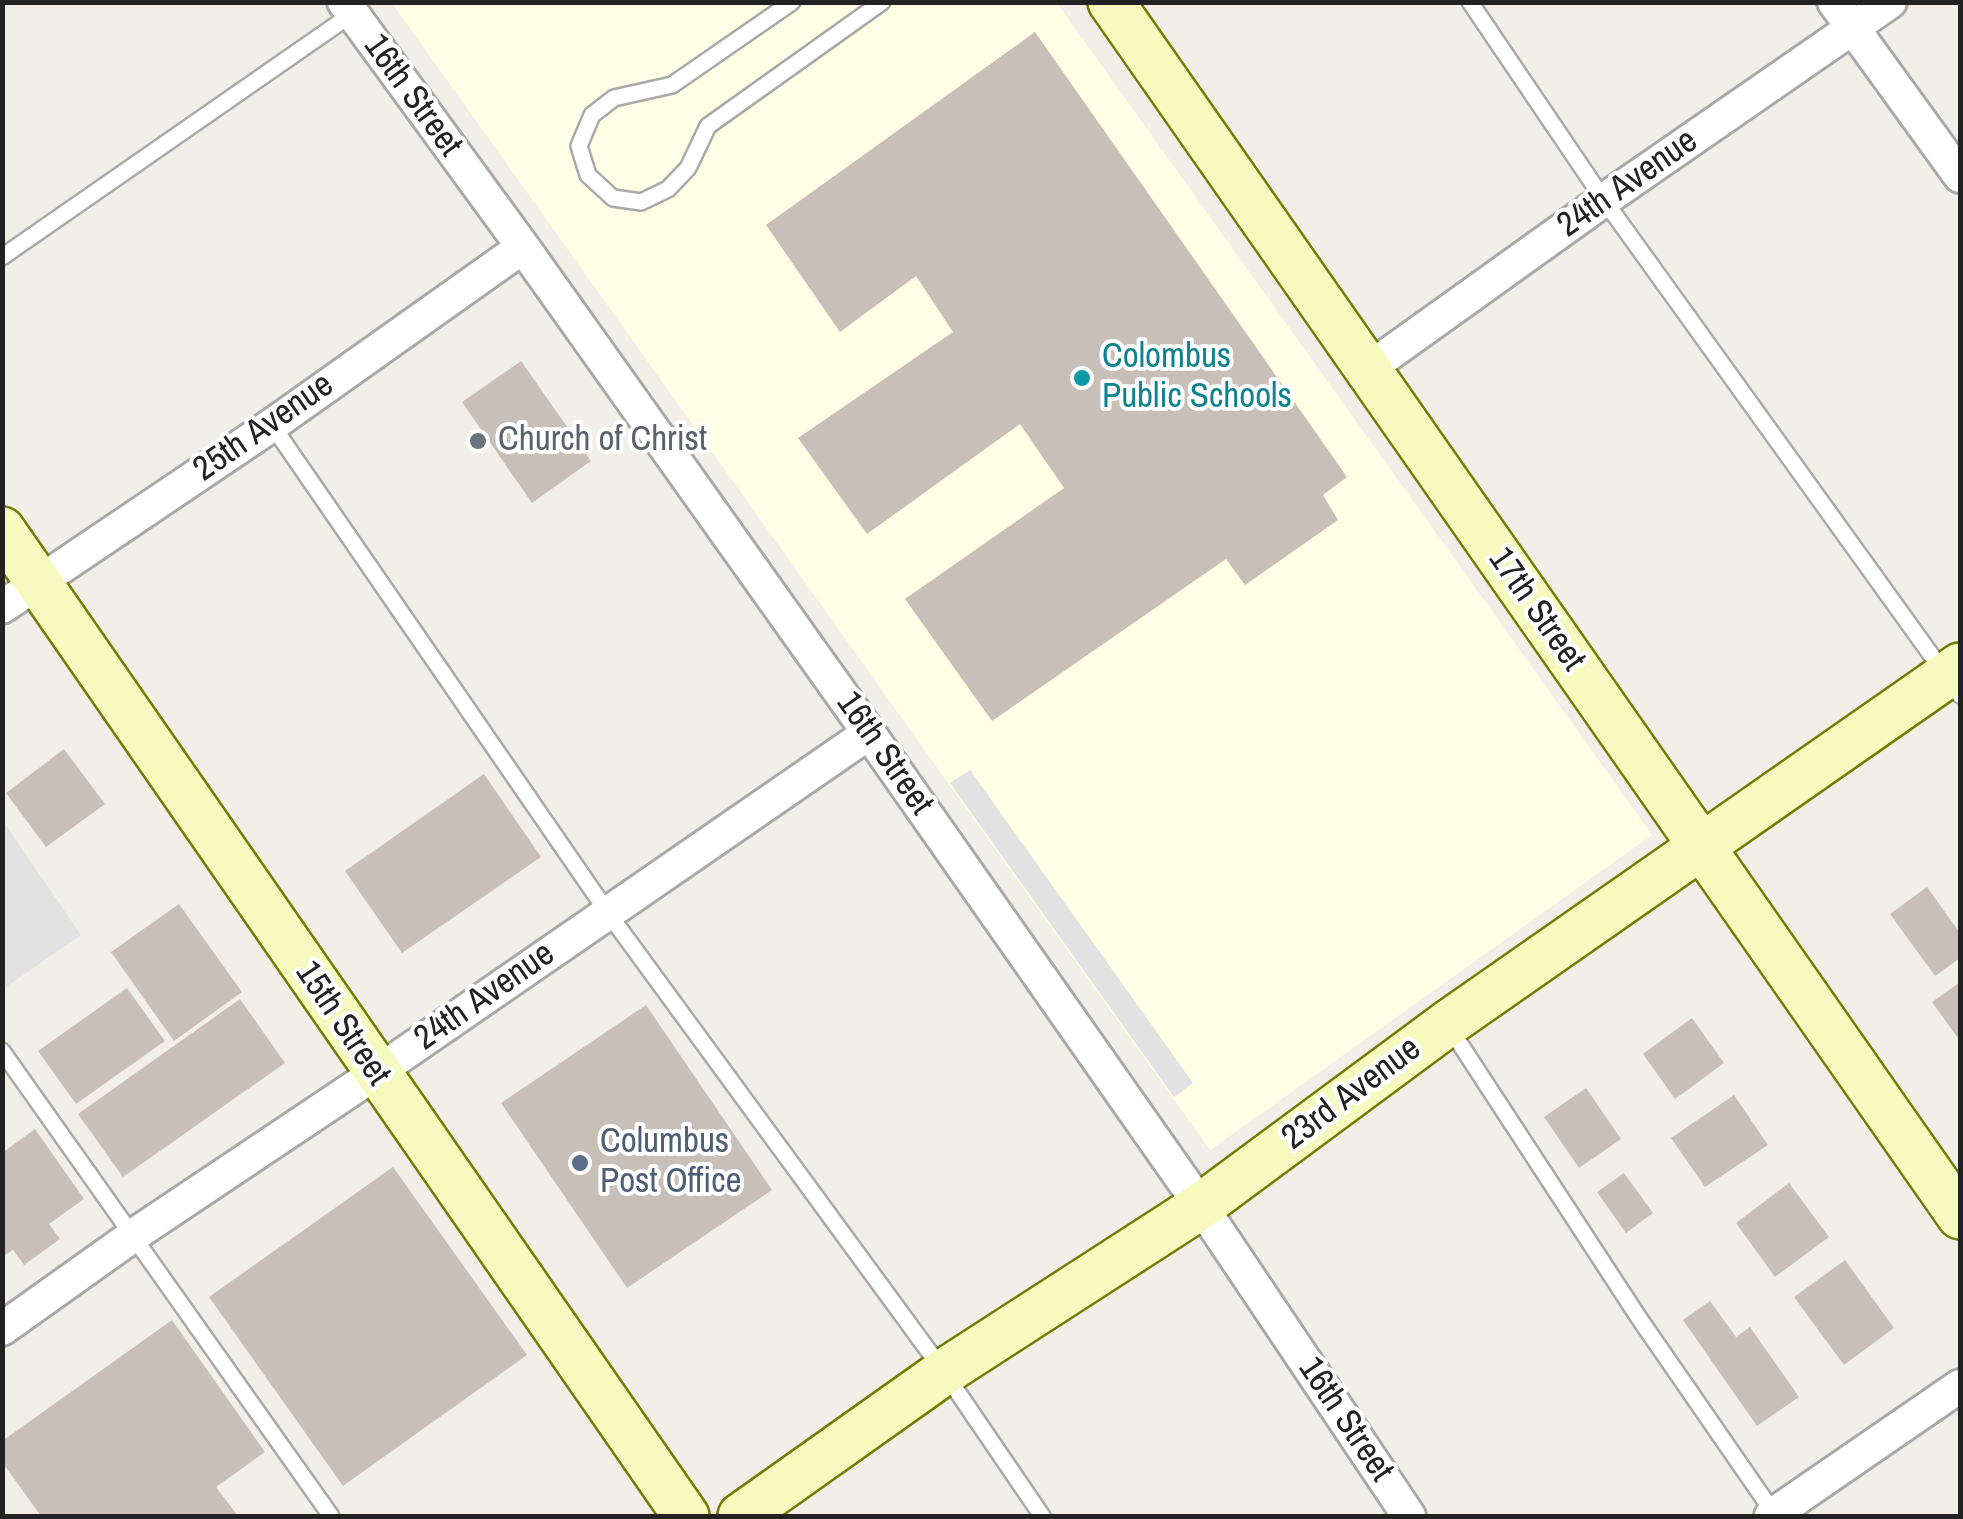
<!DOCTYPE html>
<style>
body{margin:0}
#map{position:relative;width:1963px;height:1519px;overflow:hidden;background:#f2efe9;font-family:"Archivo Narrow",sans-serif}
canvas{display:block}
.frame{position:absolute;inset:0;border:5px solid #222;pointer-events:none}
</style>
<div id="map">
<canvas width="1963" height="1519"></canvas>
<div class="frame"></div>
</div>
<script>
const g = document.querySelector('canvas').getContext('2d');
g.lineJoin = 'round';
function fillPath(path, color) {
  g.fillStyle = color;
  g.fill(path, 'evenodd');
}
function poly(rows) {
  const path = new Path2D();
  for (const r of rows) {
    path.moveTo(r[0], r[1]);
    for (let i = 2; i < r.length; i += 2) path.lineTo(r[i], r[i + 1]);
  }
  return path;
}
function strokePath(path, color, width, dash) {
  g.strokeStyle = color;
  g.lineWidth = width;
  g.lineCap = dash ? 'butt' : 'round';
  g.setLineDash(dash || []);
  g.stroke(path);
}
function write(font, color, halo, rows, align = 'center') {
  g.font = font + ' "Archivo Narrow",sans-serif';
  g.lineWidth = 8;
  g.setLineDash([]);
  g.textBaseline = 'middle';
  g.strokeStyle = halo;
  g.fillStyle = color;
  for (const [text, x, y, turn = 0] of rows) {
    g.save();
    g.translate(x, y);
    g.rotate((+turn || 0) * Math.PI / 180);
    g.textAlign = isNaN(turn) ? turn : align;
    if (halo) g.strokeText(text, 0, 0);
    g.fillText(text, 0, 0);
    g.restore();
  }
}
const education = poly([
 [392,3,1057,3,1652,835,1210,1150]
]);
const parking = poly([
 [970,770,1193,1083,1174,1097,950,783],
 [3,821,81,935,3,989,2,989]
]);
const building = poly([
 [1035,32,1347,477,1323,495,1338,520,1245,585,1226,559,992,721,905,599,1064,488,1020,424,867,534,798,438,953,332,916,276,840,332,766,225],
 [521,361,591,461,532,503,462,402],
 [64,749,105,804,46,847,6,793],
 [484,774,541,857,402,953,345,871],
 [1927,887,1960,933,1960,958,1935,976,1890,914],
 [179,904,242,992,174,1041,111,952],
 [1960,982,1960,1041,1932,1002],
 [127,988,165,1041,76,1104,38,1051],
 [240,999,285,1063,123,1177,78,1114],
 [646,1005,772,1190,627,1288,501,1103],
 [1692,1018,1724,1063,1675,1099,1643,1054],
 [1586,1088,1621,1139,1579,1168,1544,1117],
 [1734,1095,1768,1145,1705,1187,1671,1138],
 [35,1129,84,1199,49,1224,60,1239,24,1265,13,1250,2,1257,2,1153],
 [393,1167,527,1355,343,1486,209,1297],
 [1624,1173,1653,1213,1626,1233,1597,1192],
 [1789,1183,1829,1237,1775,1277,1736,1223],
 [1845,1260,1894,1328,1844,1365,1794,1297],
 [1710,1301,1736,1337,1750,1327,1799,1397,1757,1426,1683,1320],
 [172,1320,265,1452,216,1487,238,1516,41,1516,2,1462,2,1441]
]);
const lane = poly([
 [792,2,672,85,614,98,592,115,579,146,588,175,613,198,641,202,668,189,688,168,708,126,882,2],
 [1470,2,1604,200,1960,695],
 [2,257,352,14],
 [272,425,608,913,944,1372,1042,1516],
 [1449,1027,1639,1318,1775,1515],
 [2,1051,331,1516]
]);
const street = poly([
 [344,2,523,247,869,733,1201,1206,1409,1516],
 [1834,2,1960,176],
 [1368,369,1604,200,1890,2],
 [2,607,272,425,523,247],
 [2,1329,134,1235,376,1073,869,733],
 [1771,1516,1960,1386]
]);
const secondary = poly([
 [1111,2,1960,1216],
 [2,530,686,1516],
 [741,1516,944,1372,1201,1206,1447,1024,1960,666]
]);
const markers = [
 [1082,378,10,"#0f9aa8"],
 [478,441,10,"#6b7280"],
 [580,1163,10,"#5c6f8a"]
];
const streetNames = [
 ["16th Street",412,96,54],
 ["24th Avenue",1628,184,-35],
 ["25th Avenue",264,428,-35],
 ["17th Street",1536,610,55],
 ["16th Street",884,754,55],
 ["24th Avenue",485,997,-35],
 ["15th Street",342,1024,56],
 ["23rd Avenue",1352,1094,-37],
 ["16th Street",1345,1420,56]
];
const cultureNames = [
 ["Colombus",1102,358],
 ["Public Schools",1102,398]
];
const worshipNames = [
 ["Church of Christ",498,441]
];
const serviceNames = [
 ["Columbus",600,1143],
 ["Post Office",600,1183]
];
fillPath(education, '#ffffe5');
fillPath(parking, '#e2e2e2');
fillPath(building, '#c7bfb8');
strokePath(lane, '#a9a9a9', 20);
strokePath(street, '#a9a9a9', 38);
strokePath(secondary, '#707d05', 50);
strokePath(lane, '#fff', 15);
strokePath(street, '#fff', 32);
strokePath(secondary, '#f7fabf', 45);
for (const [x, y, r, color] of markers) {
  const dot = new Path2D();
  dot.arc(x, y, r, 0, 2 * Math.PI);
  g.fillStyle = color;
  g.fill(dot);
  strokePath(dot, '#fff', 4);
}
write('35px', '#222', '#fff', streetNames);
write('35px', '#0d838f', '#fff', cultureNames, 'left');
write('35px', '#5b616d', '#fff', worshipNames, 'left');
write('35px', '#4e5e75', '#fff', serviceNames, 'left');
</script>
